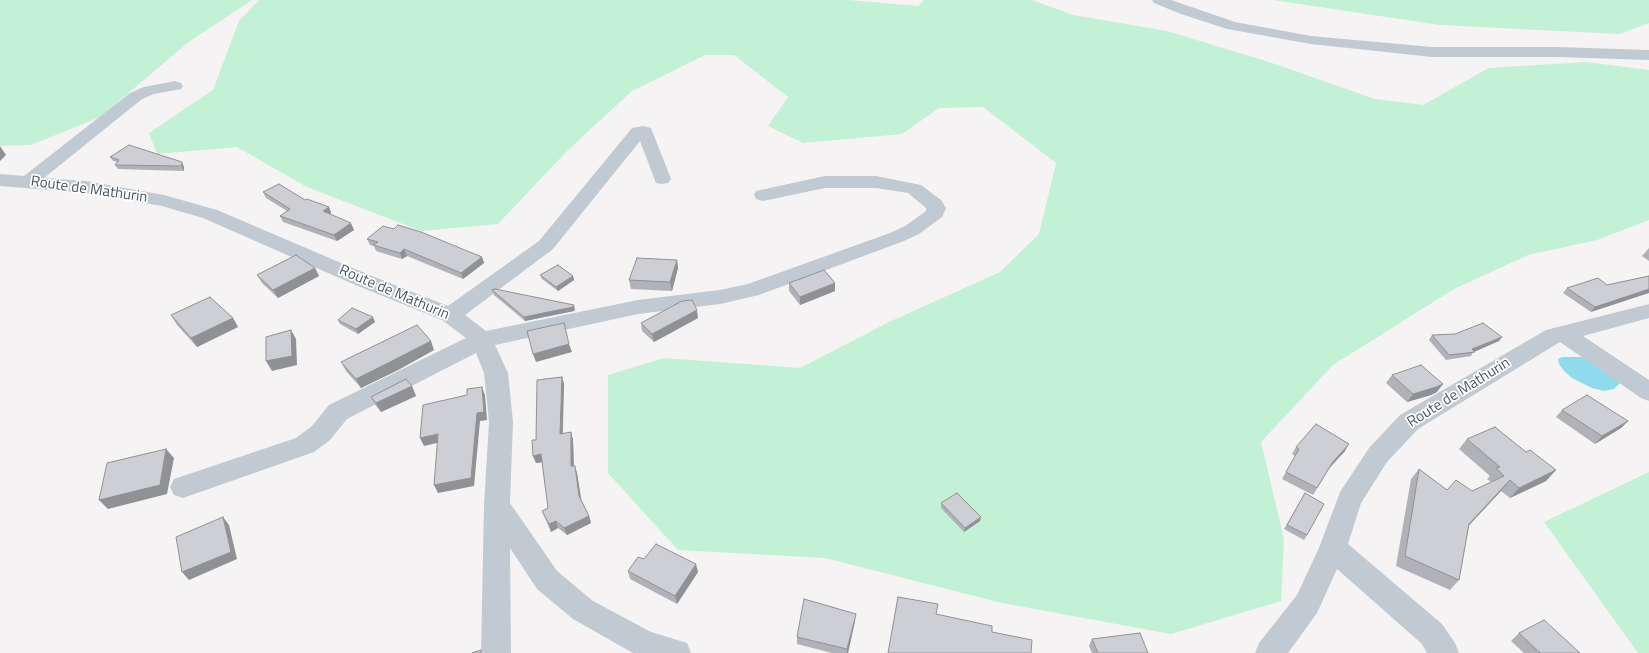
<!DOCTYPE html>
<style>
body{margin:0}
canvas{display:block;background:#f5f3f3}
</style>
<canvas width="1649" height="653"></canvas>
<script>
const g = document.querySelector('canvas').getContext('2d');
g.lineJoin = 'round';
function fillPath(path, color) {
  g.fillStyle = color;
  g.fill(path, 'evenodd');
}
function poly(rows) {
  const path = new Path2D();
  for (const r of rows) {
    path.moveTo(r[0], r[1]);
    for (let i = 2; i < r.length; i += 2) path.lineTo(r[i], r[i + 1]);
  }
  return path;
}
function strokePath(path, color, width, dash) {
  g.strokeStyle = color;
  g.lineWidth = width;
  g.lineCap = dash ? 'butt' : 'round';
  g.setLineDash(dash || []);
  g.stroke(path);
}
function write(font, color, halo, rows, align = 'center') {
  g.font = font + ' "Titillium Web",sans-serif';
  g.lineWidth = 3.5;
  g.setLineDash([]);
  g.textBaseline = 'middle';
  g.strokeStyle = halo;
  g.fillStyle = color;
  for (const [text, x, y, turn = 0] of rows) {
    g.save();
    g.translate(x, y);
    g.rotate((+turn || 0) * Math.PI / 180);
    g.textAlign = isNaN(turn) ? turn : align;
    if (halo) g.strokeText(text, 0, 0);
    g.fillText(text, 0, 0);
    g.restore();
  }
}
const green = poly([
 [0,0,252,0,190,41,100,117,31,145,0,146],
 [259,0,849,0,918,6,924,0,1032,0,1073,15,1167,31,1269,62,1375,99,1423,105,1489,68,1586,62,1649,70,1649,220,1597,240,1528,255,1454,289,1333,365,1261,442,1284,539,1281,601,1171,634,1002,603,825,558,678,550,608,473,608,375,664,358,800,368,889,322,1000,272,1039,234,1056,163,983,107,939,108,902,134,803,143,768,126,788,97,734,55,705,55,632,91,567,151,498,224,421,231,307,187,237,147,157,154,149,133,213,90,239,21],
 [1273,0,1649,0,1649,23,1619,34,1440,25],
 [1649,472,1649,653,1638,653,1544,522]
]);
const water = poly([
 [1562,357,1583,357,1620,380,1620,383,1614,389,1604,391,1592,388,1572,378,1564,371,1559,364,1558,359]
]);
const minor = poly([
 [1152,0,1171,0,1235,22,1311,36,1432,47,1557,47,1649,50,1649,60,1557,57,1432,57,1311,44,1227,29,1181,14,1154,3,1152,0],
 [175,81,181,83,183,86,181,89,154,94,142,99,44,178,86,181,164,195,217,210,367,274,448,306,539,241,632,128,643,126,651,128,671,179,668,183,662,184,656,183,640,141,553,249,465,315,486,331,638,300,720,290,748,284,890,233,905,226,926,211,926,208,908,193,876,188,825,188,763,201,756,199,754,195,756,191,825,176,876,176,921,185,941,200,946,208,942,217,919,234,904,241,759,295,720,304,638,314,495,345,508,373,513,422,510,503,557,571,593,601,651,632,687,643,691,653,633,653,573,619,537,589,510,548,511,653,481,653,484,505,489,422,484,373,476,353,347,419,330,440,314,452,183,498,174,495,170,487,174,479,296,438,312,426,329,405,466,338,442,320,353,284,203,218,162,206,86,193,0,186,0,174,24,176,130,93,144,87,175,81],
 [1649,304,1649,318,1583,336,1649,380,1649,401,1641,398,1560,342,1418,429,1387,462,1361,503,1348,544,1442,624,1455,643,1459,653,1427,653,1422,644,1337,569,1317,613,1288,653,1255,653,1259,643,1297,595,1319,548,1340,492,1369,448,1400,415,1546,330,1649,304]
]);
const wall = poly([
 [110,157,184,167,184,171,118,169,115,165,117,162,113,161],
 [263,192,305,200,329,207,331,213,330,214,354,230,337,241,283,222,280,216,287,211,266,198],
 [367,239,482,257,484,263,463,279,407,256,402,259,376,251,374,246,370,245],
 [1649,248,1649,261,1642,256],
 [677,260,678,268,672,291,631,289,629,280],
 [315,268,319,276,278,298,262,283,257,275],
 [540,275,573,276,574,280,558,291,542,279],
 [1649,276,1591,312,1563,293,1567,288,1607,285],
 [789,283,835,291,800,305,789,291],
 [492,290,575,310,574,311,525,321,494,295],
 [171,315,233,318,238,327,197,347,177,325],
 [698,318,654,342,642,331,641,323],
 [338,320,375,322,358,334,340,324],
 [1432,335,1502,337,1499,341,1474,351,1471,356,1446,360,1429,340],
 [434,350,398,370,361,388,346,371,341,362],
 [1392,375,1437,392,1431,395,1407,402,1386,383],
 [562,377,564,384,563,434,571,432,573,440,574,466,577,473,581,500,589,516,591,523,567,535,558,528,551,532,542,511,548,508,542,462,536,463,533,456,536,440],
 [412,386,416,396,381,412,376,406,371,397],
 [1562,410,1628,421,1621,428,1595,444,1556,417],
 [1467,439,1526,452,1556,470,1546,481,1510,498,1501,491,1469,525,1459,580,1450,590,1396,566,1411,479,1419,469,1447,490,1472,491,1491,482,1487,479,1490,476,1459,449],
 [1296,447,1345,451,1329,469,1313,495,1282,479,1295,456,1292,454],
 [1305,493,1307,535,1304,540,1284,529],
 [941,503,980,521,964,532,941,508],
 [644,559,698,572,677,604,630,579,628,571],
 [855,621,848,653,832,653,797,644,797,637],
 [1519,633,1580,653,1524,653,1511,641],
 [1092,639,1148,653,1092,653,1089,646]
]);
const shadedWall = poly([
 [0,146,6,155,0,161],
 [182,162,184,167,184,171,181,166],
 [329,207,331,213,326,217,323,211],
 [351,223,354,230,337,241,334,235],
 [404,249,407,256,402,259,400,253],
 [482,257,484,263,463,279,461,273],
 [677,260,678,268,672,291,670,282],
 [315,268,319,276,278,298,273,290],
 [573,276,574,280,558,291,556,287],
 [835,283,835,291,800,305,800,297],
 [1649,289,1649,293,1591,312,1595,307],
 [574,305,575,310,574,311,525,321,524,317],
 [697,310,698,318,654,342,652,334],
 [373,317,375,322,358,334,356,329],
 [233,318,238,327,197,347,191,338],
 [291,330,296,339,297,365,272,371,266,361],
 [1502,337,1499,341,1474,352,1472,349],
 [431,341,434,350,398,370,361,388,356,379],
 [569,344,572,352,536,362,533,354],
 [562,377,564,384,562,442,560,434],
 [1443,384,1437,392,1431,395,1407,402,1413,394],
 [412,386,416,396,381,412,376,403],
 [482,387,485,395,487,420,480,421,474,486,438,493,434,485,477,413],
 [1628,421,1621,428,1595,444,1602,436],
 [571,432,573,440,574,474,571,466],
 [438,434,441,442,424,446,420,438],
 [1349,444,1345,451,1327,470,1332,463],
 [166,449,174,458,167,494,108,509,99,500],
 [541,454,544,462,536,463,533,456],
 [575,466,577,473,582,504,579,496],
 [1556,470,1546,481,1510,498,1519,488],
 [1510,480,1501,491,1460,535,1469,524],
 [589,516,591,523,567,535,564,528],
 [223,517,229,525,237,559,189,580,182,572],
 [981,517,980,521,964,532,965,528],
 [556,521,558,528,551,532,549,524],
 [696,564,698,572,677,604,675,596],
 [856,614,855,621,848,653,847,653,847,649]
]);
const building = poly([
 [129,145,182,162,181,166,115,165,119,160,110,157,129,145],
 [279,184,305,200,307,199,329,207,323,211,351,223,334,235,280,216,290,209,263,192,279,184],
 [398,225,421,232,482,257,461,273,404,249,400,253,373,245,378,242,367,239,383,226,394,229,398,225],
 [296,255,315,268,273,290,257,275,296,255],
 [637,258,677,260,670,282,629,280,637,258],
 [558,265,573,276,556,287,540,275,558,265],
 [824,270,835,283,800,297,789,283,824,270],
 [1649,276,1649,289,1595,307,1567,288,1598,278,1607,285,1649,276],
 [495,289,574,305,573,307,524,317,492,290,495,289],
 [210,297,233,318,191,338,171,315,210,297],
 [692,300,697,310,652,334,641,323,682,301,692,300],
 [352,308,373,317,356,329,338,320,352,308],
 [564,323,569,344,533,354,527,331,564,323],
 [1483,323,1502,337,1472,349,1475,352,1449,355,1432,335,1455,334,1483,323],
 [417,325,431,341,394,360,356,379,341,362,417,325],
 [291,330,292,356,266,361,266,337,291,330],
 [1421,365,1443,384,1436,387,1413,394,1392,375,1421,365],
 [562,377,560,434,571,432,571,466,575,466,579,496,589,516,564,528,556,521,549,524,542,511,548,508,541,454,533,456,532,440,536,440,537,380,562,377],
 [406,379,412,386,376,403,371,397,406,379],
 [482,387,484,412,477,413,471,478,434,485,438,434,420,438,423,405,467,395,467,389,482,387],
 [1587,395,1628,421,1602,436,1562,410,1587,395],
 [1316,424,1349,444,1332,463,1317,488,1286,472,1299,449,1296,447,1316,424],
 [1495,427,1526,452,1530,450,1556,470,1519,488,1510,480,1469,524,1459,580,1405,556,1419,469,1447,490,1456,480,1472,491,1504,476,1496,468,1500,467,1467,439,1495,427],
 [166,449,160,485,99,500,107,463,166,449],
 [957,493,981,517,965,528,941,503,957,493],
 [1305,493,1324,504,1307,535,1287,525,1305,493],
 [223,517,231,552,182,572,176,537,223,517],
 [656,544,696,564,675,596,628,571,638,557,644,559,656,544],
 [898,597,938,604,936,614,992,626,992,632,1032,640,1031,653,888,653,898,597],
 [804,599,856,614,847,649,797,637,804,599],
 [1544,620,1580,653,1540,653,1519,633,1544,620],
 [1140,633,1148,653,1098,653,1092,639,1140,633],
 [481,650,481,653,472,653,481,650]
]);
const streetNames = [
 ["Route de Mathurin",89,190,8],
 ["Route de Mathurin",394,293,23],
 ["Route de Mathurin",1459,393,-32]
];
fillPath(green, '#c3f1d5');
fillPath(water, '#90daee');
fillPath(minor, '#c1cad2');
fillPath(wall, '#b0b2b7');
fillPath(shadedWall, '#909195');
fillPath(building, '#cdcfd5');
strokePath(building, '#909195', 1);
write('15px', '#4a5661', '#fff', streetNames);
</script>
